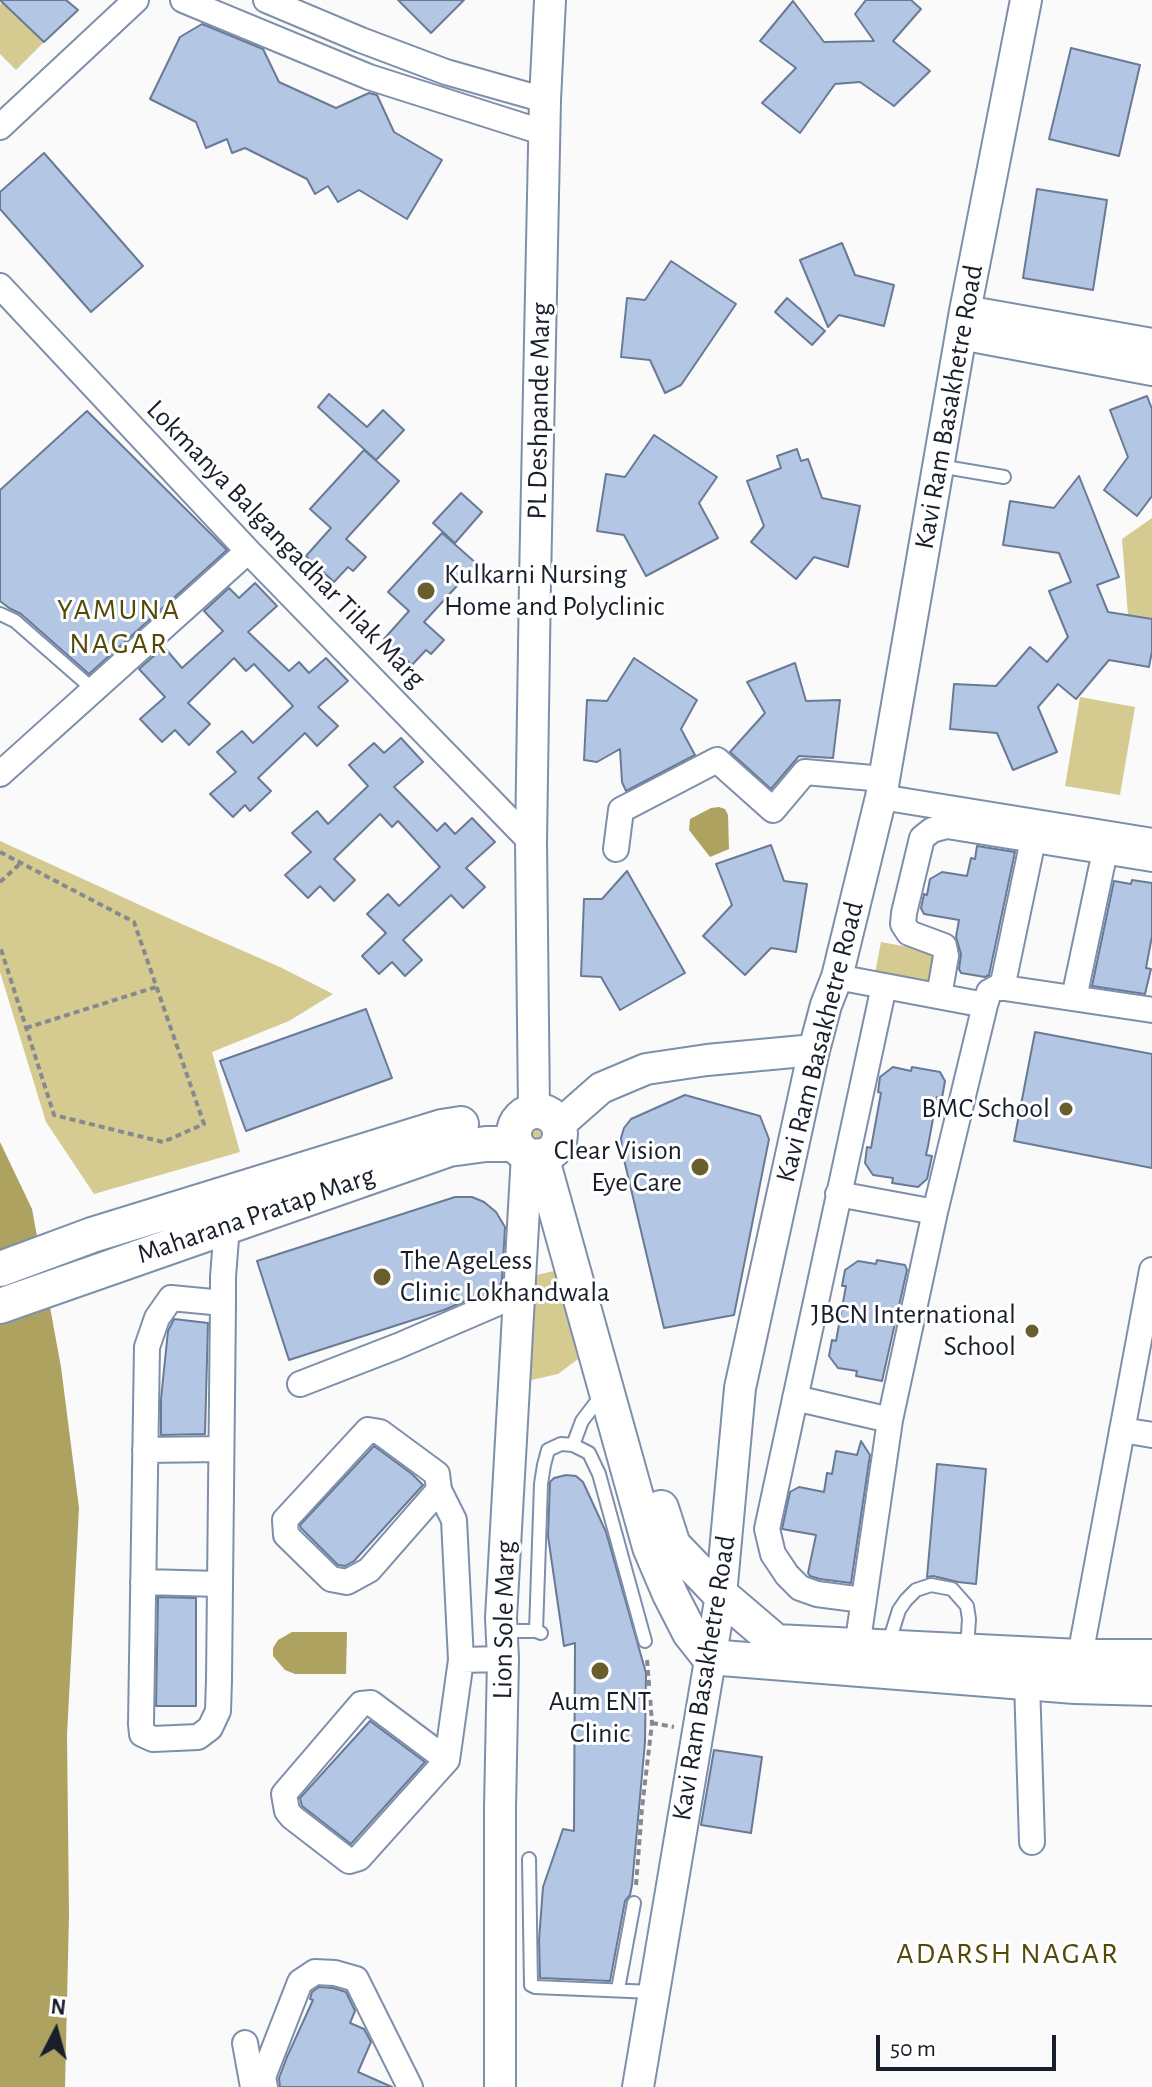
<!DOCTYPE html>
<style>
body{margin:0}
#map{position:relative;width:1152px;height:2087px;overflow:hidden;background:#fafafa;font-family:"Alegreya Sans",sans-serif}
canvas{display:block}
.north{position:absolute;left:16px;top:1991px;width:80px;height:80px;-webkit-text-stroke:6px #fff;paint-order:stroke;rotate:6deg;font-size:22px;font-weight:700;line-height:32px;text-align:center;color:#181f2a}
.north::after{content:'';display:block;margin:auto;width:28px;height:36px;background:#181f2a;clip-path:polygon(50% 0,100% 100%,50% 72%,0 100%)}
.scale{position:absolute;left:876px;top:2035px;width:180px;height:36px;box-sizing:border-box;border:4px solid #181f2a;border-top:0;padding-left:10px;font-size:24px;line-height:28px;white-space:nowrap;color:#181f2a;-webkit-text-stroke:6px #fff;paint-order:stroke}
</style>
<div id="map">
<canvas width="1152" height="2087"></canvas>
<div class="north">N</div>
<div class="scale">50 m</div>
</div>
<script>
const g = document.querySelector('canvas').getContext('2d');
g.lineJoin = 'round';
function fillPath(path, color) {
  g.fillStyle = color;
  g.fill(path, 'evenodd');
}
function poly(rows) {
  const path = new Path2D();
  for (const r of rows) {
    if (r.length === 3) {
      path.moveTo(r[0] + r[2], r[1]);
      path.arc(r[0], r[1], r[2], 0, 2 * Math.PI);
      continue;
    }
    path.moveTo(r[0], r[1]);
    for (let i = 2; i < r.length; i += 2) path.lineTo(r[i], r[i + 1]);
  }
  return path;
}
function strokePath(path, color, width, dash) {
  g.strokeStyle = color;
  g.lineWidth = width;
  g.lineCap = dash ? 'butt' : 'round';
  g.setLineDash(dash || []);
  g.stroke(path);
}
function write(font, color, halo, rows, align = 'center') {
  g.font = font + ' "Alegreya Sans",sans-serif';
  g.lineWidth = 6;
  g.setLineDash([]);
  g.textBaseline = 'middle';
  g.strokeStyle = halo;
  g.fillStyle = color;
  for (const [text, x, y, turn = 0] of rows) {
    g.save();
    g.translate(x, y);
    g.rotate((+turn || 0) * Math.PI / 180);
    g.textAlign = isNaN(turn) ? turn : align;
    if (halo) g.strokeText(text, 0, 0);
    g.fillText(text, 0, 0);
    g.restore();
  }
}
const green = poly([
 [2,3,44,42,16,70,0,54,0,4],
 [1152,518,1152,623,1128,615,1122,539],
 [1080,697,1135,707,1120,795,1065,786],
 [0,841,166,917,282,968,333,994,289,1021,212,1052,240,1152,94,1194,46,1122,0,972],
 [881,942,941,953,934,985,875,973],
 [538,1121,545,1124,549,1128,551,1135,549,1142,543,1148,523,1135,527,1125],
 [554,1271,578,1359,558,1374,527,1381,532,1276]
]);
const water = poly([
 [719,807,725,809,728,815,729,849,710,857,689,830,690,819,711,808],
 [0,1142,32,1209,61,1367,79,1508,67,1735,69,1915,65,2087,0,2087],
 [292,1632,347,1632,346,1674,295,1674,285,1670,273,1656,273,1648,278,1640]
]);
const building = poly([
 [0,0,66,0,78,10,44,42,0,0],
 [398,0,464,0,431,33,398,0],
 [866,0,911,0,921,9,893,41,930,71,894,106,860,82,835,84,800,133,762,103,796,68,760,41,793,1,824,42,874,41,855,14,866,0],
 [202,24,263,49,279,82,336,108,369,93,377,95,394,132,442,160,407,219,359,190,338,202,328,186,315,194,307,179,245,148,232,153,227,139,206,148,196,122,150,99,180,37,202,24],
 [1071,48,1140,65,1119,156,1049,139,1071,48],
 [44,153,143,266,91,312,0,209,0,192,44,153],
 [1037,189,1107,200,1093,290,1023,278,1037,189],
 [842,243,855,275,894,285,884,326,839,315,828,327,800,260,842,243],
 [671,261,736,304,681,385,665,393,650,360,621,357,627,298,645,300,671,261],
 [787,298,825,331,812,345,775,312,787,298],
 [329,394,367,427,383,410,404,430,376,460,318,407,329,394],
 [1147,396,1152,409,1152,496,1137,516,1104,490,1128,457,1110,410,1147,396],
 [87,411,227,550,89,674,21,614,9,608,0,601,0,490,87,411],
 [654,435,717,477,699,503,718,538,646,576,624,535,597,531,606,474,625,477,654,435],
 [797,449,801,461,808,459,822,498,860,506,848,567,814,557,796,579,751,542,764,526,747,481,781,468,777,456,797,449],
 [364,450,399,481,346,539,366,557,353,571,348,567,334,582,306,556,331,528,310,509,364,450],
 [1079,476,1119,577,1097,585,1108,612,1152,619,1152,651,1149,667,1109,660,1076,699,1058,684,1038,707,1057,752,1013,770,997,733,950,729,954,684,996,686,1030,647,1047,662,1068,637,1049,591,1071,582,1059,553,1003,545,1010,501,1054,508,1079,476],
 [461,493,482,512,455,543,433,523,461,493],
 [442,533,477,564,424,622,444,640,431,654,426,650,412,665,384,639,409,611,388,592,442,533],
 [255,583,277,606,248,632,289,671,299,662,309,673,326,658,348,681,318,707,338,726,317,746,305,733,258,778,271,791,250,811,245,805,233,817,210,794,236,772,217,752,242,731,253,743,293,706,254,664,246,671,234,658,188,703,210,724,189,745,175,730,162,742,140,719,165,697,139,669,164,647,182,668,223,631,204,611,229,588,239,598,255,583],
 [634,658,697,700,681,729,695,755,626,791,622,782,620,749,597,762,584,760,587,700,607,701,634,658],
 [795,663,806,701,840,700,833,758,799,756,771,789,730,752,765,713,747,682,795,663],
 [401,738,423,762,394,787,437,831,445,823,455,834,472,818,495,842,466,868,485,887,463,908,451,895,403,940,422,960,405,976,392,962,379,974,362,956,386,933,367,914,388,894,399,906,440,867,398,821,392,827,380,814,334,859,355,880,334,901,320,886,308,898,285,875,311,852,292,833,317,811,328,824,368,786,349,765,374,743,384,753,401,738],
 [771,845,784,881,807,884,796,952,771,948,745,975,703,936,732,905,716,864,771,845],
 [977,846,1015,852,989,975,985,977,961,973,959,969,961,954,956,937,959,920,924,914,921,908,924,894,927,895,930,879,942,872,967,876,971,858,975,859,977,846],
 [627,871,685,973,620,1010,601,977,581,976,584,899,602,899,627,871],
 [1132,880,1152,883,1152,936,1146,968,1151,969,1145,994,1092,986,1114,881,1131,884,1132,880],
 [366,1009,392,1078,246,1131,220,1061,366,1009],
 [1035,1032,1152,1054,1152,1168,1014,1141,1035,1032],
 [893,1067,911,1071,912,1067,940,1072,945,1081,942,1098,937,1097,928,1146,926,1155,932,1156,927,1179,918,1187,892,1183,893,1178,873,1175,865,1163,867,1147,871,1148,881,1093,878,1092,880,1077,893,1067],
 [685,1095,760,1116,769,1139,734,1315,664,1328,622,1151,621,1138,624,1128,631,1119,685,1095],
 [455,1197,472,1197,484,1202,496,1212,505,1227,502,1280,500,1286,444,1310,289,1360,257,1261,455,1197],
 [877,1260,905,1265,907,1270,882,1381,856,1376,857,1371,838,1368,829,1356,832,1340,836,1341,846,1286,842,1286,845,1270,858,1261,876,1264,877,1260],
 [174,1319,208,1323,205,1434,161,1435,161,1399,168,1331,174,1319],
 [861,1441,870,1455,851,1583,820,1579,810,1576,808,1573,816,1535,782,1529,790,1492,799,1487,824,1492,827,1473,832,1474,836,1451,857,1455,861,1441],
 [374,1446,412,1474,423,1485,354,1561,345,1566,338,1565,301,1528,300,1525,374,1446],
 [937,1464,986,1469,976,1584,958,1582,933,1576,927,1577,937,1464],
 [566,1475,576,1476,583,1482,606,1532,646,1673,645,1742,632,1885,630,1895,625,1901,610,1981,540,1978,539,1940,543,1887,563,1829,574,1831,575,1643,564,1646,548,1536,550,1482,554,1478,566,1475],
 [158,1597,196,1598,196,1706,156,1706,158,1597],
 [370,1721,425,1762,351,1844,302,1806,300,1798,370,1721],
 [714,1750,762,1757,751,1833,701,1825,714,1750],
 [319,1987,333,1988,346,1992,355,2011,350,2023,364,2029,371,2042,358,2072,392,2087,280,2087,279,2078,287,2057,313,2000,310,1999,312,1992,319,1987]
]);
const path = poly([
 [0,852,134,922,204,1124,163,1142,54,1115,0,946],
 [0,882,21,863],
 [26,1028,156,987],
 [652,1723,674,1727],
 [636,1885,642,1808,652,1723,647,1659]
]);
const service = poly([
 [939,466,1004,477],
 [0,614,15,621,87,684,92,691],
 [573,1445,582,1421,601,1396],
 [502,1631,536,1631,541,1633],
 [536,1631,541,1484,544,1465,548,1450,561,1444,573,1445,589,1453,599,1474,645,1641],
 [888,1645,899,1610,906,1600,916,1590,931,1585,952,1589,967,1606,969,1619,967,1648],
 [529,1859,531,1985,535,1987,653,1992],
 [618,1989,634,1903]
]);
const minor = poly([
 [183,0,369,77,545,133],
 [266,0,361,40,446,72,545,100],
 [0,127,136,0],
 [0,286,248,551,531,842],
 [0,774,248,551],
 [881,797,1152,841],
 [616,849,621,810,717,760,773,810,805,772,884,779],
 [837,977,985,1005,989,992,998,987,1152,1010],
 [1002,988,1033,840],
 [939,996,946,956,944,946,909,933,903,924,904,913,922,838,932,830,947,826,1152,859],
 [1074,998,1105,851],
 [838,1194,935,1212],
 [223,1303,171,1298,157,1318,147,1347,141,1724,142,1734,153,1739,198,1737,210,1728,218,1711,219,1680,223,1303,223,1277,227,1225],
 [300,1384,398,1346,519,1294],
 [795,1398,890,1420],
 [1122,1430,1152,1435],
 [145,1450,221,1449],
 [439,1490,369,1570,347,1582,331,1579,286,1535,285,1520,368,1430,380,1432,437,1474,439,1490,454,1520,461,1660],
 [143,1582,220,1584],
 [863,1600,817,1594,800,1588,787,1575,773,1554,767,1529,884,986],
 [855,1661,890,1420,935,1212,985,1005],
 [1077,1672,1152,1270],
 [1027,1682,1032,1842],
 [447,1760,371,1703,361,1704,284,1794,287,1811,292,1817,349,1861,359,1858,447,1760,461,1660,503,1659],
 [245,2043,253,2087],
 [265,2087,263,2077,300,1982,315,1972,335,1973,356,1979,410,2087]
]);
const tertiary = poly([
 [965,311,1152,344],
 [961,334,1152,370],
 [534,1111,531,842,535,581,545,100,550,0],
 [559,1125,601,1088,646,1069,707,1060,814,1050],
 [500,2087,500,1808,503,1659,501,1618,527,1154],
 [638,2087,721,1595,740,1388,814,1050,826,1005,837,977,881,797,965,311,1026,0]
]);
const secondary = poly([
 [537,1134,23],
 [541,1156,650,1547,670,1594,690,1633,709,1657,1075,1686,1152,1688],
 [0,1269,92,1235,442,1127,461,1124],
 [0,1306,449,1149,486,1144,516,1144],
 [661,1508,673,1545,721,1595,776,1642,1079,1657,1152,1657]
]);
const markers = [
 [426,591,10,"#685f2c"],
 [1066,1109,8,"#685f2c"],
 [700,1167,10,"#685f2c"],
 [382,1277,10,"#685f2c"],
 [1032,1331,8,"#685f2c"],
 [600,1671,10,"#685f2c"]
];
const streetNames = [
 ["Kavi Ram Basakhetre Road",949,407,-80],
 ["PL Deshpande Marg",539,411,-89],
 ["Lokmanya Balgangadhar Tilak Marg",286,544,46],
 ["Kavi Ram Basakhetre Road",820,1042,-76],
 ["Maharana Pratap Marg",256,1215,-19],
 ["Lion Sole Marg",504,1620,-89],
 ["Kavi Ram Basakhetre Road",704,1678,-81]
];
const poiNames = [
 ["Kulkarni Nursing",444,575,"left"],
 ["Home and Polyclinic",444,607,"left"],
 ["BMC School",1050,1109],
 ["Clear Vision",682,1151],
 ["Eye Care",682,1183],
 ["The AgeLess",400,1261,"left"],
 ["Clinic Lokhandwala",400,1293,"left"],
 ["JBCN International",1016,1315],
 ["School",1016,1347],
 ["Aum ENT",600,1702,"center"],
 ["Clinic",600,1734,"center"]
];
const neighbourhoodNames = [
 ["YAMUNA",119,610],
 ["NAGAR",119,644],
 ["ADARSH NAGAR",1008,1954]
];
fillPath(green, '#d5ca8f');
fillPath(water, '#aea260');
fillPath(building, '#b3c6e4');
strokePath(building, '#697a96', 2);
strokePath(service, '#7e8fac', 16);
strokePath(minor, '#7e8fac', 28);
strokePath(tertiary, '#7e8fac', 34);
strokePath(secondary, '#7e8fac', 38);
strokePath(path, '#868a8f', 4, [6, 4]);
strokePath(service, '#fff', 12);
strokePath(minor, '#fff', 24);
strokePath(tertiary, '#fff', 30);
strokePath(secondary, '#fff', 34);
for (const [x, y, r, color] of markers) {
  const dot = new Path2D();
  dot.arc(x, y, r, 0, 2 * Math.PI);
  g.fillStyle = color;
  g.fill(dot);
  strokePath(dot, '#fff', 3);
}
write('28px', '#181f2a', '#fff', streetNames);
write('28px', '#181f2a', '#fff', poiNames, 'right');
g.letterSpacing = '2px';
write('30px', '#544907', '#fff', neighbourhoodNames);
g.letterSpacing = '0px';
</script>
